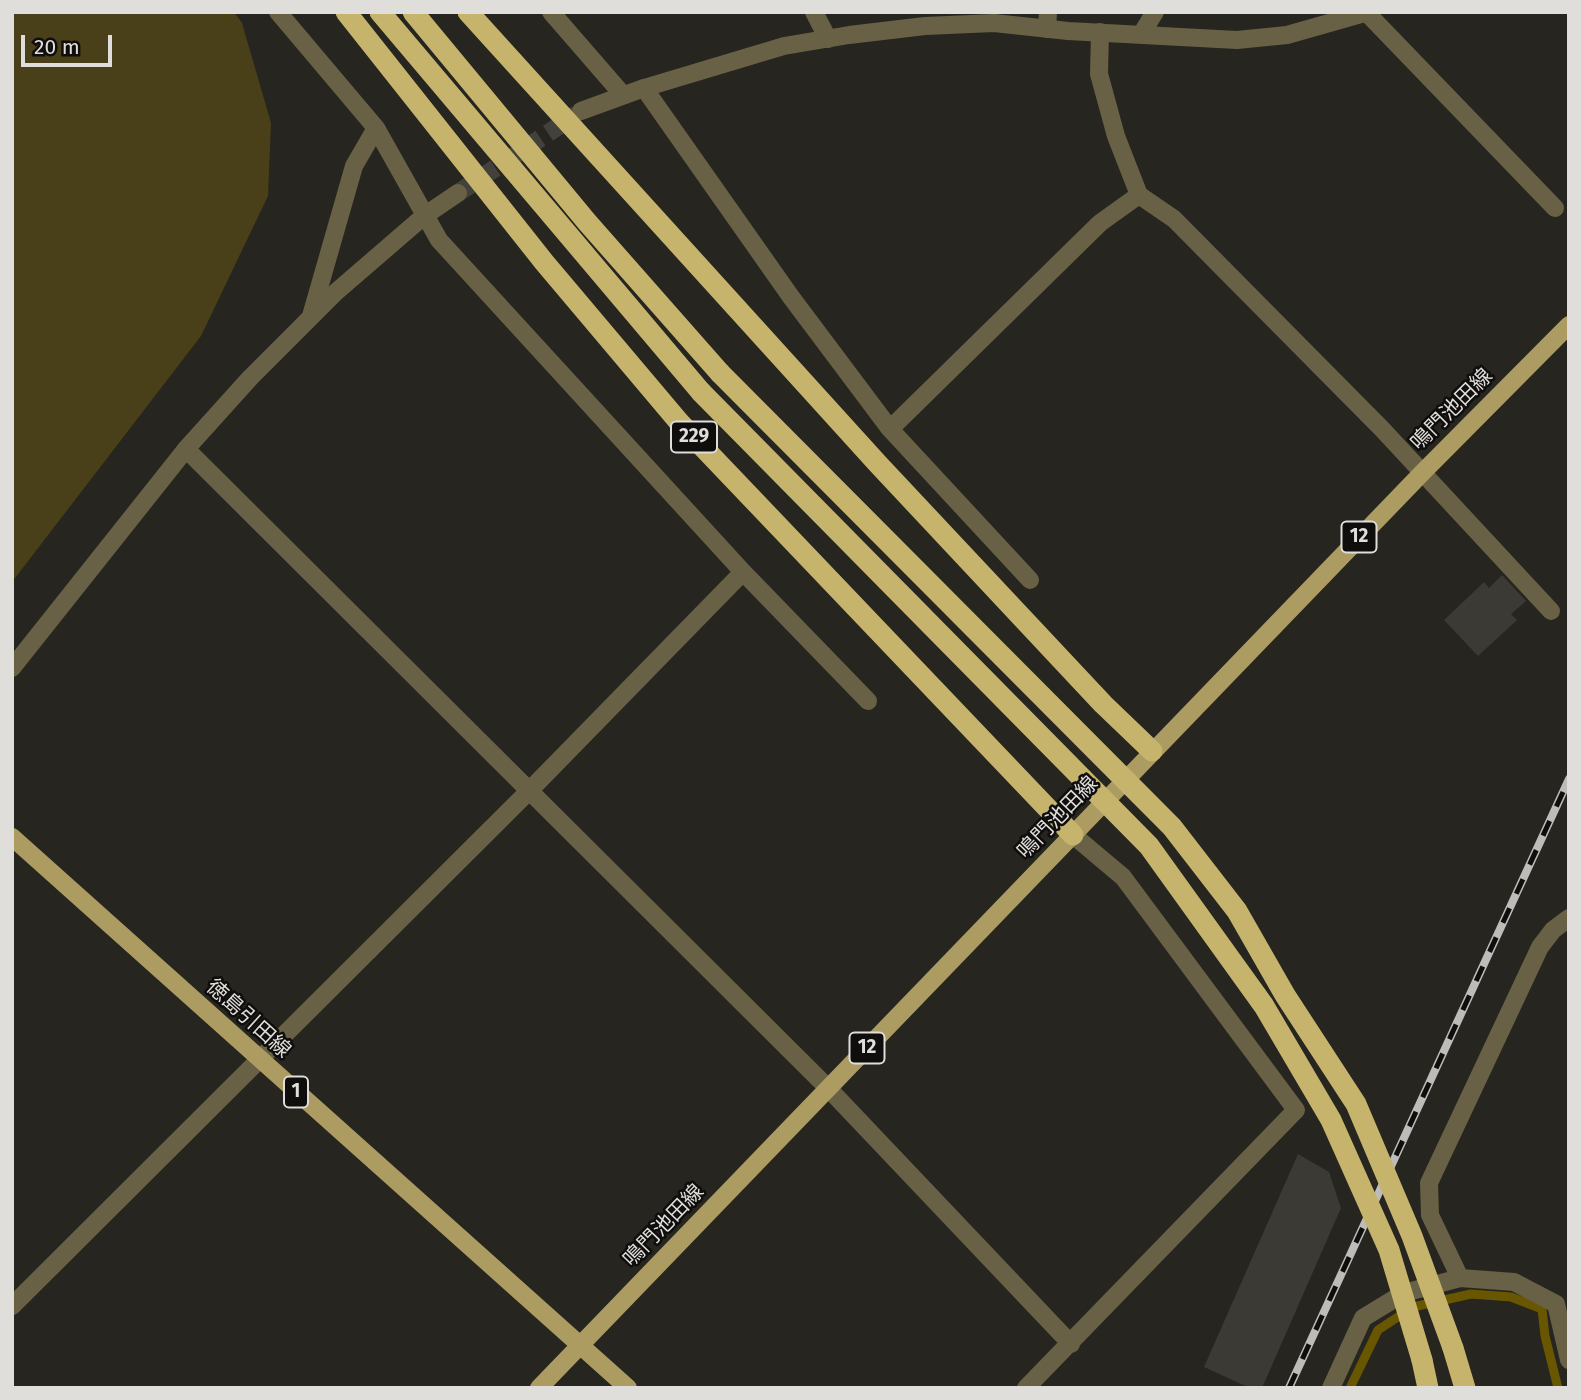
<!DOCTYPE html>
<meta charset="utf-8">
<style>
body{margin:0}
#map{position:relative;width:1581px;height:1400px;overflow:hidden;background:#26251f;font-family:"Fira Sans",sans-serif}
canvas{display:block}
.frame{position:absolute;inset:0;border:14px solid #dfdedb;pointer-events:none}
.scale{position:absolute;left:21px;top:35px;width:91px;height:32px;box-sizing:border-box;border:4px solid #dfdedb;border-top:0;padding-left:9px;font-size:21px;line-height:24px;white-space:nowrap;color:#dfdedb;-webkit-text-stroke:5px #0f0e0c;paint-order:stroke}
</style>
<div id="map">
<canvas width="1581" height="1400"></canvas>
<div class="frame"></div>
<div class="scale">20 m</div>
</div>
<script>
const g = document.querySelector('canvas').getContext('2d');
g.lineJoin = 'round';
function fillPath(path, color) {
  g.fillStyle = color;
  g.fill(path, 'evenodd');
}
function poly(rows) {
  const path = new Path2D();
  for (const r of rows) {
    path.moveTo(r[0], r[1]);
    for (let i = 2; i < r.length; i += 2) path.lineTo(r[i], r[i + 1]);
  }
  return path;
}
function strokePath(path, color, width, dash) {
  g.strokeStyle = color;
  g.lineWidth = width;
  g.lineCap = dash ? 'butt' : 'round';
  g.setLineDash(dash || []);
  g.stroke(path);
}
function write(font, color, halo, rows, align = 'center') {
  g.font = font + ' "Fira Sans","Noto Sans JP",sans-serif';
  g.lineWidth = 5;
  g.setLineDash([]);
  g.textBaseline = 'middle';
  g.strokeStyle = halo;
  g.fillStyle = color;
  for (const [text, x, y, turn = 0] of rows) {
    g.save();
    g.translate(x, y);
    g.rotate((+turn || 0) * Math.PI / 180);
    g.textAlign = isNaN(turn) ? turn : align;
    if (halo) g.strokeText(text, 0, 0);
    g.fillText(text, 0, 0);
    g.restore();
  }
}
const green = poly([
 [12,12,234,12,242,23,271,123,268,196,201,336,12,582]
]);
const stream = poly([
 [1350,1388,1378,1330,1413,1307,1471,1294,1511,1297,1542,1309,1545,1336,1558,1388]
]);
const building = poly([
 [1502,575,1526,601,1511,614,1517,620,1478,656,1444,620,1484,582,1489,588],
 [1298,1154,1329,1172,1341,1208,1262,1388,1250,1388,1204,1367]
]);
const tertiaryTunnel = poly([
 [458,193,577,114]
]);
const minor = poly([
 [278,12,376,128,354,166,311,316],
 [814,12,828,39],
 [1366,12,1555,208],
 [1047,29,1048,12],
 [1100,32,1099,74,1116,136,1139,195,1174,219,1382,429,1551,611],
 [1142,33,1155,12],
 [644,88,791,297,890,429,1030,580],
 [376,128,439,240,743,572,868,701],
 [890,429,1100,223,1139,195],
 [186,449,828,1088,1071,1344],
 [1460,1278,1430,1215,1429,1183,1540,947,1553,930,1569,918],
 [12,1306,530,790,743,572],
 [1026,1388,1296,1110,1123,877,1073,835],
 [1331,1388,1363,1318,1404,1293,1460,1278,1514,1282,1556,1304,1569,1360]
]);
const tertiary = poly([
 [551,12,623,95],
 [581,111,644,88,784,46,849,35,925,26,994,23,1068,31,1237,40,1287,35,1368,12],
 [12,668,186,449,250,378,336,292,424,216,458,193]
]);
const primary = poly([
 [12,837,628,1388],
 [539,1388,1422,473,1569,325]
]);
const motorway = poly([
 [346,12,544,262,679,422,1073,835],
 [380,12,701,392],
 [413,12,587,222,720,373],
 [468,12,878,464,1103,704,1152,751],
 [1453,1348,1465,1388],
 [1422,1360,1428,1388]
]);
const rail = poly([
 [1289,1388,1569,779]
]);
const motorwayBridge = poly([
 [720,373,1172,827,1237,911,1285,995,1356,1104,1412,1236,1453,1348],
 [701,392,1149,846,1264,1006,1331,1120,1389,1250,1422,1360]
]);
const shields = [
 [694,437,46],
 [1359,537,35],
 [867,1048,35],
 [296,1092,24]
];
const shieldNames = [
 ["229",694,437],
 ["12",1359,537],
 ["12",867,1048],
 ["1",296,1092]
];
const streetNames = [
 ["鳴門池田線",1452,410,-45],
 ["鳴門池田線",1058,818,-46],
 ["徳島引田線",248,1019,42],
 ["鳴門池田線",664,1226,-46]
];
fillPath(green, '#493f18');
strokePath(stream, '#685601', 9);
fillPath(building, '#3c3a34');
strokePath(tertiaryTunnel, '#42413b', 18, [18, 9]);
strokePath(minor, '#686145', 18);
strokePath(tertiary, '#686145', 18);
strokePath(primary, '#ac9c62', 18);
strokePath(motorway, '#c6b46d', 21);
strokePath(rail, '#bdbcb9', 8);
strokePath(rail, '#0f0e0c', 5, [16]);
strokePath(motorwayBridge, '#c6b46d', 21);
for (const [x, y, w] of shields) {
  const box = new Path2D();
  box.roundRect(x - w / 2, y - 15.5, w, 31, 5);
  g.fillStyle = '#0f0e0c';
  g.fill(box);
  strokePath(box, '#dfdedb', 2);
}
write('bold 19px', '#dfdedb', null, shieldNames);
write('21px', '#dfdedb', '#0f0e0c', streetNames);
</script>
